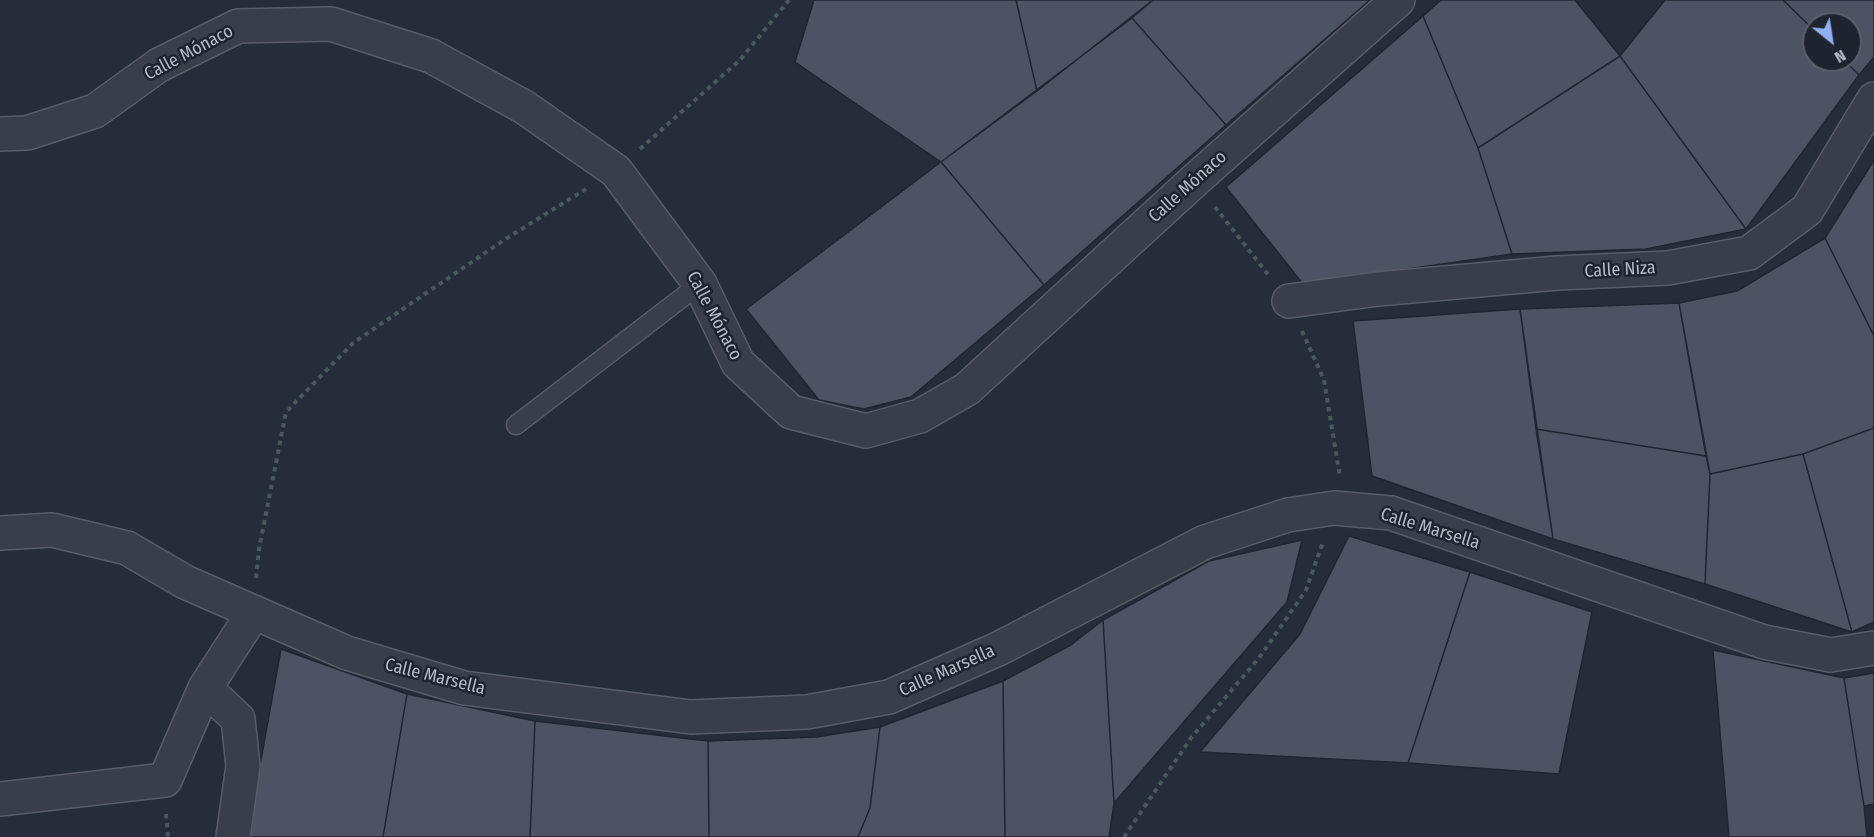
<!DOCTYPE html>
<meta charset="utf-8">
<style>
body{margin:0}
#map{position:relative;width:1874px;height:837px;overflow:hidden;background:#252d3a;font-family:"Fira Sans Condensed",sans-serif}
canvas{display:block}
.north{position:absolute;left:1802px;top:12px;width:60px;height:60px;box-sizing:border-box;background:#1e242f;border:2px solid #5a606b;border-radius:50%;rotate:150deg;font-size:16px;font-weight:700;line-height:24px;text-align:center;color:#b4bac6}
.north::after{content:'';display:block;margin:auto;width:21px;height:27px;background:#91aeee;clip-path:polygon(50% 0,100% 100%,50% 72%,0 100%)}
</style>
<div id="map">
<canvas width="1874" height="837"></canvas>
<div class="north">N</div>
</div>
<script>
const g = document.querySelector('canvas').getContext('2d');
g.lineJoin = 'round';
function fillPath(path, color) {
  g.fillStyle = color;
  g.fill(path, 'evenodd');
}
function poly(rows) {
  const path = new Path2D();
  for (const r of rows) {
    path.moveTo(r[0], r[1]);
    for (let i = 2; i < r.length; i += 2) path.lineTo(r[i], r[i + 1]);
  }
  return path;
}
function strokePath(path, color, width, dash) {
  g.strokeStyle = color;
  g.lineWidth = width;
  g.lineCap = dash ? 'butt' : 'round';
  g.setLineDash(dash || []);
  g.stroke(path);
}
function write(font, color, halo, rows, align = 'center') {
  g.font = font + ' "Fira Sans Condensed",sans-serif';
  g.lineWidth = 5;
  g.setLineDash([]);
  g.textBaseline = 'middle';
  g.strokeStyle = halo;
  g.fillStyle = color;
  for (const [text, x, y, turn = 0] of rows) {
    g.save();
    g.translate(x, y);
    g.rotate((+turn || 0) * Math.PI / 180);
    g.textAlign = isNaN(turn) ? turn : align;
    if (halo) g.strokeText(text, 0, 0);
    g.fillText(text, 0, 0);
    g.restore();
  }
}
const building = poly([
 [814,0,1016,0,1037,91,941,162,795,62,814,0],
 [1016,0,1153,0,1037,91,1016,0],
 [1153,0,1370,0,1226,125,1132,18,1153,0],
 [1441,0,1575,0,1620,56,1478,148,1423,16,1441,0],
 [1665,0,1783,0,1814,30,1814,60,1844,60,1859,75,1746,229,1620,56,1665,0],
 [1783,0,1874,0,1874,57,1859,75,1844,60,1850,60,1850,24,1814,24,1814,30,1783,0],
 [1423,16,1478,148,1512,254,1303,284,1226,187,1423,16],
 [1132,18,1226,125,1044,285,941,162,1132,18],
 [1620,56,1746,229,1646,249,1512,254,1478,148,1620,56],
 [1874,160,1874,336,1825,238,1874,160],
 [941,162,1044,285,911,397,864,409,819,400,746,309,941,162],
 [1825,238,1874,336,1874,428,1803,454,1710,474,1679,303,1737,291,1825,238],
 [1679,303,1706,456,1536,429,1520,309,1679,303],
 [1520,309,1553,539,1372,476,1353,321,1520,309],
 [1874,428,1874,622,1852,632,1803,454,1874,428],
 [1536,429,1706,456,1710,474,1705,584,1553,539,1536,429],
 [1803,454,1852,632,1705,584,1710,474,1803,454],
 [1349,536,1470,572,1408,763,1200,752,1300,634,1349,536],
 [1302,540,1287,602,1114,803,1103,620,1209,561,1302,540],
 [1470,572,1592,612,1559,774,1408,763,1470,572],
 [1103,620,1114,803,1109,837,1005,837,1003,681,1071,645,1103,620],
 [281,649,407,694,383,837,247,837,281,649],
 [1713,650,1844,678,1864,806,1867,837,1729,837,1713,650],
 [1874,673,1874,804,1864,806,1844,678,1874,673],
 [1003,681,1005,837,858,837,870,808,880,727,1003,681],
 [407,694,535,721,530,837,383,837,407,694],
 [535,721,708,741,709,837,530,837,535,721],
 [880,727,870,808,858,837,709,837,708,741,816,737,880,727]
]);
const path = poly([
 [640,149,740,60,789,0],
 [1215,207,1270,277],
 [1302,331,1324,380,1340,477],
 [256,578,259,549,286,412,353,343,504,240,586,189],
 [166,814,168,837],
 [1124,837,1191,738,1259,658,1306,590,1323,542]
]);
const service = poly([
 [516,425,700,284]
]);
const minor = poly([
 [0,134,27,133,95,111,159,65,238,26,331,24,431,56,524,107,616,171,700,284,738,363,791,412,866,431,920,416,967,389,1194,181,1398,0],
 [1289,301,1378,289,1557,273,1668,268,1749,253,1807,210,1874,99],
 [0,533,52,530,127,548,185,582,347,653,464,688,691,717,807,712,889,697,998,649,1205,542,1288,515,1334,508,1391,513,1764,642,1831,655,1874,648],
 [205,688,238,719,243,766,233,837],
 [0,799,165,780,205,688,254,612]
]);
const streetNames = [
 ["Calle Mónaco",189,53,-28],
 ["Calle Mónaco",1188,187,-42],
 ["Calle Niza",1620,270,-3],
 ["Calle Mónaco",714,316,62],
 ["Calle Marsella",1430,529,17],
 ["Calle Marsella",947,671,-24],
 ["Calle Marsella",435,677,14]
];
fillPath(building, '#4c5363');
strokePath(building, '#202631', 1.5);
strokePath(service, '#575d68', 21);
strokePath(minor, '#575d68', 36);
strokePath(path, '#49585c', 4, [4.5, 4.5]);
strokePath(service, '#393f4a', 18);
strokePath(minor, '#393f4a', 33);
write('18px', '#b4bac6', '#1e242f', streetNames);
</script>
